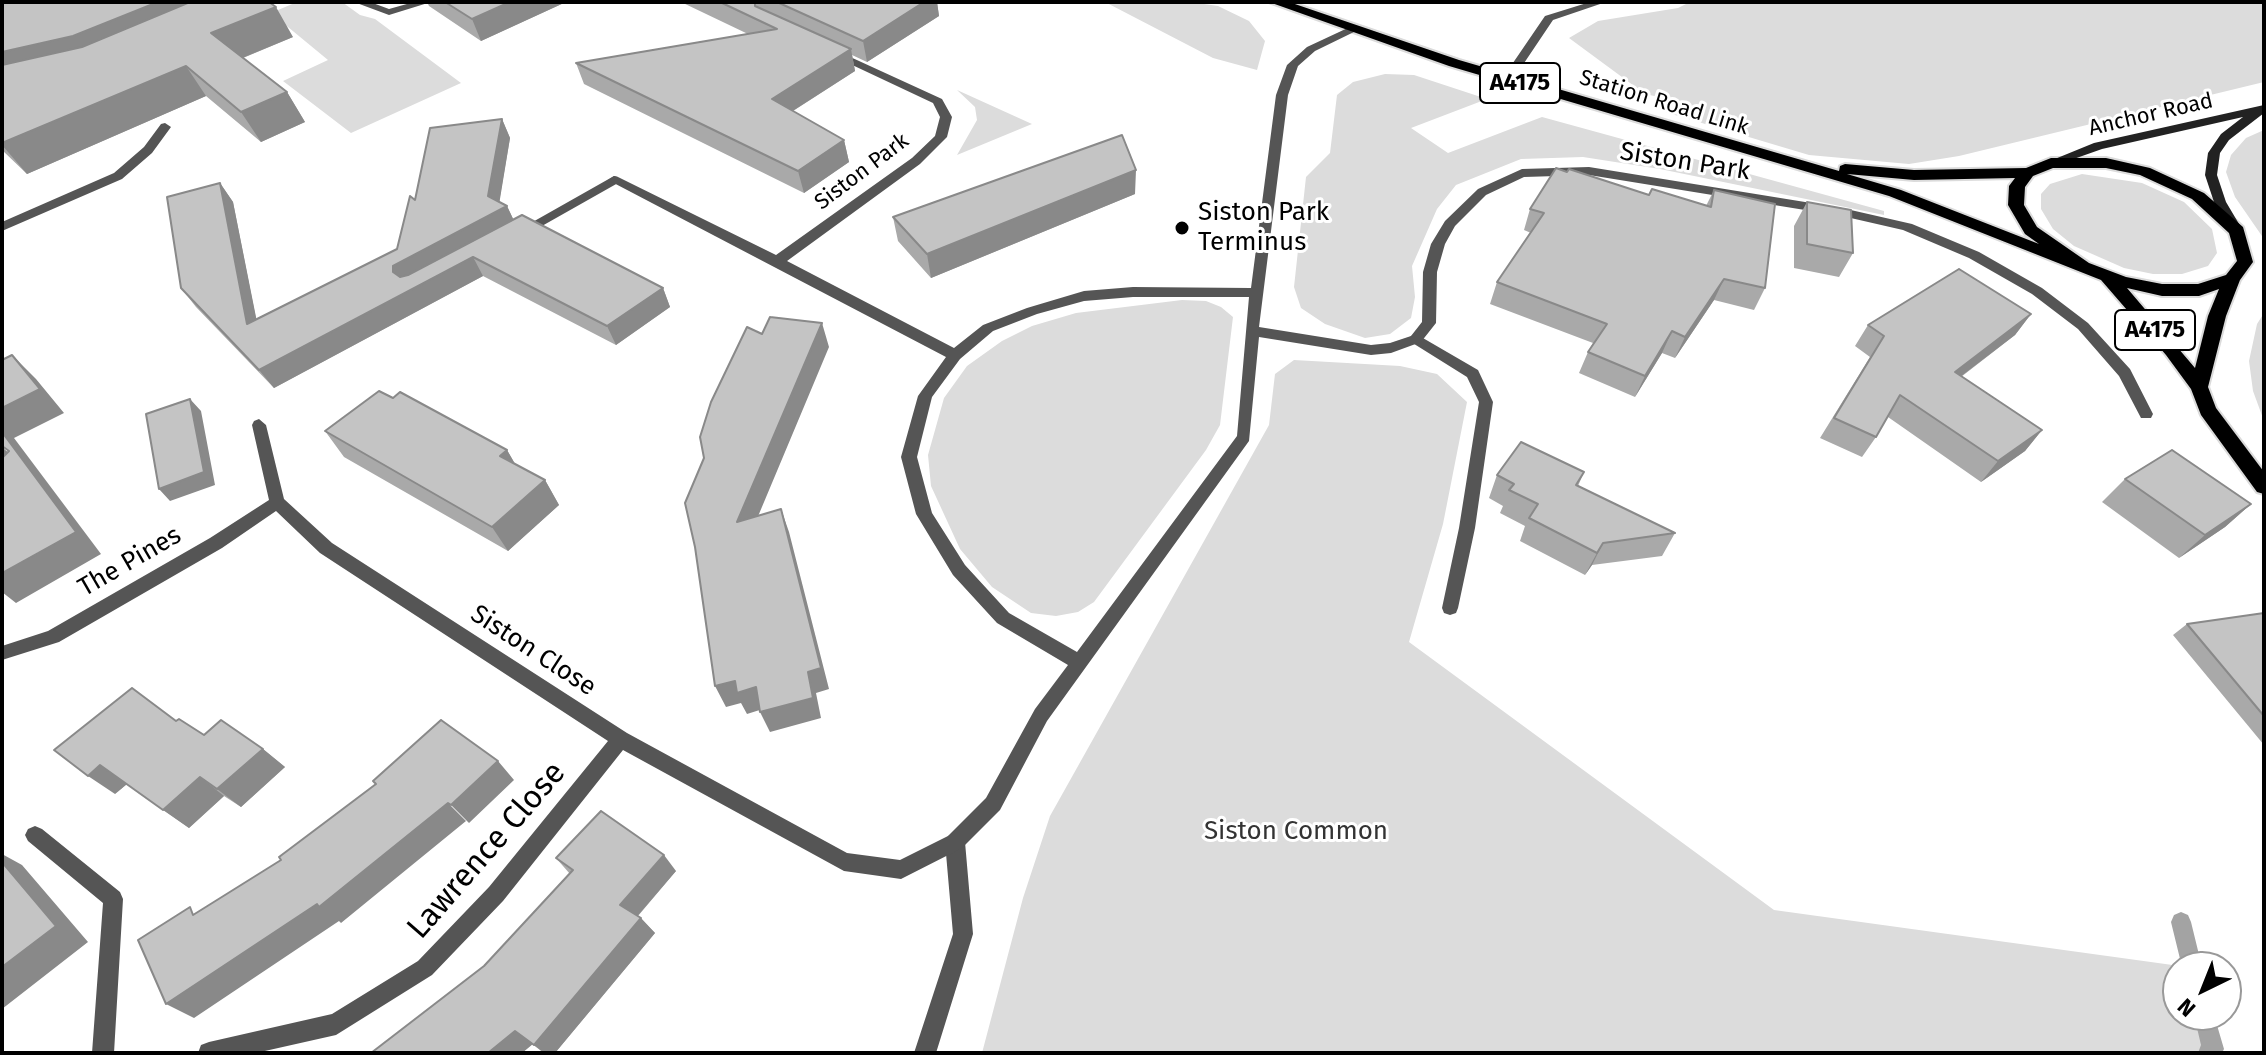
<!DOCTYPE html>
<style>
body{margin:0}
#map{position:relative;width:2266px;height:1055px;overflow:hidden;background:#fff;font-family:"Fira Sans",sans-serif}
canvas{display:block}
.frame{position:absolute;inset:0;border:4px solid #000;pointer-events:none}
.north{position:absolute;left:2162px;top:951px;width:80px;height:80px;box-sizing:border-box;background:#fff;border:2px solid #999;border-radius:50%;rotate:223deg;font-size:22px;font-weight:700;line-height:32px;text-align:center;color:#000}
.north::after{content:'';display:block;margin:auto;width:28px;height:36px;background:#000;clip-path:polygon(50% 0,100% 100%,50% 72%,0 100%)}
</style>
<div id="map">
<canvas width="2266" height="1055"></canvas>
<div class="frame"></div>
<div class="north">N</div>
</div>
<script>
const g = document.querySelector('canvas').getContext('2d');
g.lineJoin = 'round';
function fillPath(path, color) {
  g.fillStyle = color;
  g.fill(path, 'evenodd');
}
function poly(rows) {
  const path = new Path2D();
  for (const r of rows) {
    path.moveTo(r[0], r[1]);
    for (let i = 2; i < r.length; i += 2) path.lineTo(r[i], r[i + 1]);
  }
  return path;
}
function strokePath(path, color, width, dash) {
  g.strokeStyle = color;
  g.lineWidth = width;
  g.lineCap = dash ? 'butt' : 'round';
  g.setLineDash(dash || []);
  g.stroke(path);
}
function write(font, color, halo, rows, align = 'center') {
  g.font = font + ' "Fira Sans",sans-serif';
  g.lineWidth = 6;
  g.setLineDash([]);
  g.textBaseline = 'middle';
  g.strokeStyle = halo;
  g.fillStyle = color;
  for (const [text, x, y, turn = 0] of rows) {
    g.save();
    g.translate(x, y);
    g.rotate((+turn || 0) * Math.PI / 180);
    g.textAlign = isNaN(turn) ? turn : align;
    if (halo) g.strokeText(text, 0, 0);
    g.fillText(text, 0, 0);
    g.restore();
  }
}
const green = poly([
 [297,2,342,2,360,15,375,19,461,83,351,133,283,81,328,60,271,13],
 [1105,2,1190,2,1218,6,1249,21,1265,41,1257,70,1213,58],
 [1690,2,2264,2,2264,82,1959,156,1909,164,1809,155,1665,112,1668,99,1645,94,1569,38,1598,21,1678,8],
 [1385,74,1414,75,1487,99,1411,128,1448,153,1542,117,1884,211,1884,215,1660,169,1583,157,1521,159,1456,185,1437,209,1412,266,1415,297,1411,318,1390,334,1365,338,1325,324,1301,308,1294,287,1306,177,1330,153,1337,95,1353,82],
 [957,90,1032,124,957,155,977,120,975,107],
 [2264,130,2264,239,2235,197,2226,172,2231,155,2246,138],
 [2082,174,2142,183,2184,202,2212,229,2217,253,2208,266,2182,274,2153,274,2124,268,2074,246,2053,229,2041,209,2041,194,2050,184],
 [1182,300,1206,301,1221,307,1233,317,1220,425,1206,450,1094,602,1078,612,1056,616,1031,613,992,587,960,549,931,486,928,455,944,398,967,366,1002,341,1032,326,1076,313],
 [2264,313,2264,421,2253,391,2249,361,2257,324],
 [1294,360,1400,366,1437,374,1467,402,1443,524,1409,642,1774,910,2187,967,2178,967,2178,1015,2202,1015,2204,1053,982,1053,1023,898,1050,816,1269,425,1275,374]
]);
const stream = poly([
 [2181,912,2188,915,2191,922,2202,967,2182,967,2171,922,2174,915,2181,912],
 [2194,1015,2214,1015,2224,1049,2222,1053,2198,1053,2201,1045,2194,1015]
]);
const lane = poly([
 [614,176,618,177,618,183,526,235,521,236,515,232,614,176],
 [1416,334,1478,370,1493,402,1475,528,1458,608,1456,613,1450,615,1444,613,1442,608,1459,528,1479,402,1467,377,1411,342,1409,339,1411,336,1416,334],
 [35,826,42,829,120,892,123,899,114,1053,92,1053,103,903,28,841,25,835,28,829,35,826],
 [955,833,962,836,965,842,973,934,936,1053,914,1053,953,934,945,842,948,836,955,833]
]);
const street = poly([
 [354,2,370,2,389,9,414,2,431,2,389,15,354,2],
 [1590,2,1606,2,1553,20,1512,81,1504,81,1502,79,1545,16,1590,2],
 [1352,26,1356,27,1356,31,1315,51,1298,66,1288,95,1259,327,1371,345,1390,343,1411,336,1422,322,1423,272,1431,244,1445,221,1478,189,1522,169,1589,167,1842,208,1912,224,1979,252,2042,288,2088,323,2130,369,2153,414,2151,418,2141,418,2119,376,2078,329,2032,294,1969,258,1903,230,1842,216,1589,175,1524,177,1486,195,1455,226,1445,244,1437,272,1436,323,1421,342,1391,353,1371,355,1259,337,1249,441,1047,721,1000,810,962,848,901,879,844,871,623,750,503,901,432,975,336,1035,256,1053,198,1053,201,1045,209,1042,332,1014,418,961,489,887,608,741,320,553,276,511,222,548,59,642,2,660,2,646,48,631,210,538,269,500,252,425,254,421,259,419,266,425,284,499,332,543,627,733,847,853,900,860,948,836,986,798,1035,709,1068,665,997,623,953,575,916,514,901,457,918,396,946,357,608,180,614,176,618,177,776,255,912,158,935,136,940,117,933,103,831,55,831,51,835,50,942,99,952,117,947,137,920,164,787,261,954,348,983,325,1027,308,1084,291,1133,287,1251,288,1276,95,1287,65,1307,47,1352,26],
 [1133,297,1249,297,1237,436,1077,652,1009,613,965,565,932,513,917,457,932,397,960,359,993,331,1037,314,1084,301,1133,297],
 [165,123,171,127,152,153,122,179,2,231,2,222,114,173,144,147,161,124,165,123]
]);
const secondary = poly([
 [2264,105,2264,113,2229,140,2220,153,2217,175,2226,202,2242,229,2236,233,2231,232,2214,202,2205,175,2208,153,2221,134,2243,117,2102,149,2051,167,2045,163,2094,143,2264,105]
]);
const primary = poly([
 [1269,2,1289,2,1459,60,1839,171,1840,166,1845,164,1914,170,2026,168,2051,158,2106,158,2150,168,2204,193,2243,227,2253,262,2240,280,2226,316,2208,387,2216,408,2264,472,2264,494,2257,492,2201,415,2191,389,2166,355,2101,280,1889,196,1449,66,1269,2],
 [2053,168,2106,168,2140,175,2192,199,2229,233,2237,261,2226,275,2198,284,2162,284,2126,277,2089,263,2037,227,2024,205,2025,187,2033,176,2053,168],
 [1847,174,1914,180,2015,178,2009,186,2008,205,2025,234,2039,244,1901,190,1847,174],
 [2127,288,2162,296,2199,296,2219,289,2208,316,2195,368,2127,288]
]);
const wall = poly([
 [2,2,293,37,243,58,287,92,305,122,261,142,206,96,27,174,2,150],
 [427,2,566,2,481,41,429,6],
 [681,2,937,2,939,16,867,62,852,55,855,71,793,111,844,140,849,162,804,193,584,84,576,63,748,34],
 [502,119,510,138,499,202,507,206,513,219,663,288,670,307,616,345,483,276,274,388,196,307,181,288,220,183,233,202,256,319,397,249,415,200],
 [1714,190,1765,288,1754,310,1714,300,1675,358,1662,353,1635,397,1579,373,1588,352,1593,343,1490,304,1497,282,1531,233,1524,230,1530,209,1649,195,1706,206],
 [1135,194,931,278,898,241,893,217],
 [1807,202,1853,253,1839,277,1794,268,1794,226],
 [2031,314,2015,335,1961,377,2042,430,2025,451,1981,482,1888,417,1876,437,1862,457,1820,438,1870,357,1855,346,1868,325],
 [325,431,507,450,515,464,545,480,559,505,508,551,344,457],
 [1584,472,1578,486,1675,533,1662,556,1592,565,1585,575,1520,541,1525,526,1500,513,1503,506,1489,498,1497,475],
 [2125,479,2251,504,2225,527,2179,558,2102,502],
 [2264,613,2264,745,2173,635,2187,624],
 [176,721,204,735,263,749,285,767,241,807,224,796,189,828,127,784,115,794],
 [556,858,676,871,638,916,655,933,555,1053,544,1053,532,1044,522,1053,371,1053,484,966,570,874]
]);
const shadedWall = poly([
 [157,2,248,2,2,90,2,52],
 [510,2,566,2,481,41,472,19],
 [924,2,937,2,939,16,867,62,863,41],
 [276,7,293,37,230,63,211,33],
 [851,49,855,71,777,121,772,99],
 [186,66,206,96,27,174,2,145,2,143],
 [287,92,305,122,261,142,241,112],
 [502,119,510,138,498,211,507,206,516,225,405,285,393,272,393,266,488,196],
 [844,140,849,162,804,193,798,171],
 [1136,170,1135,194,931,278,927,254],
 [220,183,233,202,261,342,247,324],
 [473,257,483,276,274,388,259,370],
 [1724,279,1714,300,1675,358,1685,337],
 [663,288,670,307,616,345,607,326],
 [2031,314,2015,335,1939,393,1955,372],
 [822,323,829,347,746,545,737,522],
 [1672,331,1662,353,1635,397,1645,376],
 [12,355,36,379,64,413,14,438,101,554,16,603,2,592,2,573,76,532,2,432,2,408],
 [190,399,201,411,215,485,170,501,159,489],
 [2042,430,2025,451,1981,482,1998,461],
 [2,447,22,465,2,475],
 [507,450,522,476,500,456],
 [545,480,559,505,508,551,492,527],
 [2251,504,2225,527,2179,558,2205,535],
 [781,509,789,532,829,689,816,693,821,718,770,732,760,712,808,672],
 [1603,543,1592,565,1585,575,1597,553],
 [735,681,756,687,766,708,747,714,741,703,726,707,715,686],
 [263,749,285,767,241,807,217,789],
 [498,761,514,780,469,823,451,805],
 [100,765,127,784,115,794,88,776],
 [200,777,224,796,189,828,163,810],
 [448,803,466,821,341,923,339,921,194,1018,166,1004],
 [2,854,22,865,88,942,2,1009],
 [664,855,676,871,634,920,620,905],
 [641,918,655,933,555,1053,544,1053,534,1045],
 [515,1031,533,1044,522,1053,488,1053]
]);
const building = poly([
 [2,2,158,2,73,36,2,52,2,2],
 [190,2,269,2,276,7,211,33,287,92,241,112,186,66,2,143,2,65,82,47,190,2],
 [445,2,510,2,472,19,445,2],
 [720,2,755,2,755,6,851,49,772,99,844,140,798,171,576,63,777,29,720,2],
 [777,2,924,2,863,41,777,2],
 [502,119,488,196,507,206,393,266,393,272,400,277,408,275,522,215,663,288,607,326,473,257,259,370,181,288,167,197,220,183,247,324,397,249,410,196,415,200,430,128,502,119],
 [1122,135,1136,170,927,254,893,217,1122,135],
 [1556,168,1567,172,1569,169,1649,195,1652,189,1711,207,1714,190,1775,204,1765,288,1724,279,1685,337,1672,331,1645,376,1588,352,1607,324,1497,282,1544,213,1530,209,1556,168],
 [1807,202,1851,210,1853,253,1807,244,1807,202],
 [1959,269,2031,314,1955,372,2042,430,1998,461,1900,395,1876,437,1834,418,1884,336,1868,325,1959,269],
 [770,317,822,323,737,522,781,509,821,668,808,672,813,698,760,712,756,687,737,693,735,681,715,686,695,547,685,503,704,458,700,437,711,402,747,327,762,334,770,317],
 [12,355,40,389,2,408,2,360,12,355],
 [379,391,393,398,400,392,507,450,500,456,545,480,492,527,325,431,379,391],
 [190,399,204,472,159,489,146,414,190,399],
 [2,432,76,532,2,573,2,458,9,451,2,446,2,432],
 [1521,442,1584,472,1576,485,1675,533,1603,543,1597,553,1529,518,1538,504,1509,490,1514,484,1497,475,1521,442],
 [2172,450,2251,504,2205,535,2125,479,2172,450],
 [2264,613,2264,716,2187,624,2264,613],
 [132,688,176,721,179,719,204,735,221,720,263,749,217,789,200,777,163,810,100,765,88,776,54,750,132,688],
 [441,720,498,761,451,805,448,803,319,907,317,904,166,1004,138,940,190,907,193,915,281,860,279,857,376,784,373,781,441,720],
 [601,811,664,855,620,905,641,918,534,1045,515,1031,488,1053,371,1053,484,966,573,870,556,858,601,811],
 [2,862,56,926,2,967,2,862]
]);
const markers = [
 [1182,228,8,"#000"]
];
const farStreetnames = [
 ["Station Road Link",1664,103,17],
 ["Anchor Road",2151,115,-13],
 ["Siston Park",862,172,-37]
];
const shields = [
 [1520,83,80],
 [2155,330,80]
];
const shieldNames = [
 ["A4175",1520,83],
 ["A4175",2155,330]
];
const streetNames = [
 ["Siston Park",1685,162,9],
 ["The Pines",130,562,-30],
 ["Siston Close",533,651,33]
];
const poiNames = [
 ["Siston Park",1198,213],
 ["Terminus",1198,243]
];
const parkNames = [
 ["Siston Common",1296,832]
];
const nearStreetnames = [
 ["Lawrence Close",487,851,-49]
];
fillPath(green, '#dcdcdc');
fillPath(stream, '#a3a3a3');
strokePath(primary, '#dbdbdb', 4);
fillPath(lane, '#555');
fillPath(street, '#555');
fillPath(secondary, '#222');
fillPath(primary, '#000');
fillPath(wall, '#a9a9a9');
fillPath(shadedWall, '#898989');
fillPath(building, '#c4c4c4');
strokePath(building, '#898989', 2);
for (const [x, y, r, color] of markers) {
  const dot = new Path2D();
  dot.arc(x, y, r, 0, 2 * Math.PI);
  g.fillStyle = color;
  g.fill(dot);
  strokePath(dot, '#fff', 3);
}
write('22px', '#000', '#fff', farStreetnames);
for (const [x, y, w] of shields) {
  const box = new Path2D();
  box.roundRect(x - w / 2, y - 20, w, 40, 6);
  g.fillStyle = '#fff';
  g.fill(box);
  strokePath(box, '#000', 2);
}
write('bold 24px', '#000', null, shieldNames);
write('26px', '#000', '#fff', streetNames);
write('26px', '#000', '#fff', poiNames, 'left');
write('26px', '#333', '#fff', parkNames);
write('32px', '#000', '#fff', nearStreetnames);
</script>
